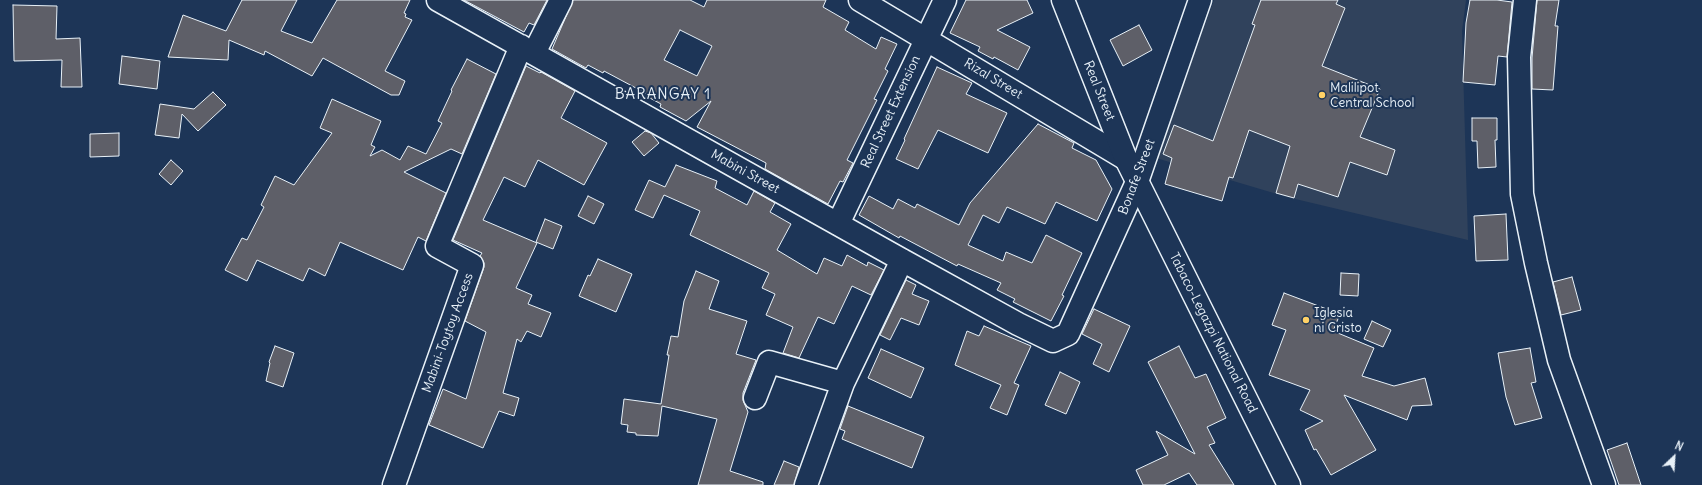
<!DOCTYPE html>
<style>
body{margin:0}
#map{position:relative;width:1702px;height:485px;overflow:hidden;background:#1d3557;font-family:Delius,sans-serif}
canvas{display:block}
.north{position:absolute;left:1654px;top:437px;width:40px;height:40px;-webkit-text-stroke:3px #1d3557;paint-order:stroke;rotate:25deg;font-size:11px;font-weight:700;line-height:16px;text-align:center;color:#e8f1f8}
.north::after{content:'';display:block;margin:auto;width:14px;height:18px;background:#e8f1f8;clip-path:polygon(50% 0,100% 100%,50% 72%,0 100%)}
</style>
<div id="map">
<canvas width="1702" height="485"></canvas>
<div class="north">N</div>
</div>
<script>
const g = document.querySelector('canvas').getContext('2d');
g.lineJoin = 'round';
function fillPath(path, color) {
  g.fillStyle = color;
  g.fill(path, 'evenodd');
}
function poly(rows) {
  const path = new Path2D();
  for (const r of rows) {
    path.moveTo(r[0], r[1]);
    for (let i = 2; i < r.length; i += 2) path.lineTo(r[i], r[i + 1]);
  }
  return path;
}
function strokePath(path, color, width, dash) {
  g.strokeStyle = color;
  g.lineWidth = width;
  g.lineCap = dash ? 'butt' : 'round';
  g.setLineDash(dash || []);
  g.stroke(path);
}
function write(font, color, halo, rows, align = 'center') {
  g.font = font + ' Delius,sans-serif';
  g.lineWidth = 4;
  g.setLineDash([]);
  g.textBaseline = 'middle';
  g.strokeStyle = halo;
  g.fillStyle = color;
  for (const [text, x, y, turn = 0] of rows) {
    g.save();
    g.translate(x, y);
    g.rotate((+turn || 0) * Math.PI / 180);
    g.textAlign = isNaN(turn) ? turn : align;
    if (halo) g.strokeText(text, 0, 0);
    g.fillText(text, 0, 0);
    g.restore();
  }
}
const built = poly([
 [1214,0,1466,0,1462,31,1468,240,1287,197,1156,158]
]);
const building = poly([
 [242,0,297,0,281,31,312,43,337,0,410,0,404,13,406,14,405,17,412,20,385,71,405,81,399,95,391,95,323,58,312,76,265,51,264,55,229,40,228,60,168,57,183,15,226,31,242,0],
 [464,0,547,0,534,25,529,23,524,32,464,0],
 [573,0,690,0,704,7,707,0,826,0,823,7,849,22,845,30,876,49,881,37,897,44,885,69,888,71,874,99,877,100,847,160,853,163,843,182,840,181,828,204,765,169,766,163,697,127,711,101,686,121,660,107,661,104,648,97,649,95,604,71,603,73,588,65,586,68,552,49,573,0],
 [680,30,712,46,697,76,664,60,680,30],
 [966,0,1027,0,1033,13,997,30,1030,47,1018,70,994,57,993,59,978,51,980,47,950,33,966,0],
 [1261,0,1338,0,1336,4,1345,8,1322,66,1380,89,1360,137,1395,150,1387,175,1350,162,1338,197,1298,184,1294,198,1276,193,1290,146,1249,130,1233,178,1229,177,1222,201,1165,184,1172,158,1163,154,1174,125,1213,141,1255,25,1252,24,1261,0],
 [1470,0,1497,0,1512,2,1507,57,1498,56,1495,85,1463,82,1466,23,1470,0],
 [1537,0,1559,0,1555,26,1558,26,1553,90,1532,89,1532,58,1537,0],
 [13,5,57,6,56,39,80,38,82,87,61,87,62,60,14,61,13,5],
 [1139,25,1152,50,1123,66,1110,40,1139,25],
 [122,56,160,61,157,89,119,84,122,56],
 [467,59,496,74,462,154,451,149,404,172,446,193,426,241,418,237,403,270,340,242,325,276,309,268,303,281,257,260,247,281,225,270,242,238,247,240,264,207,261,205,275,176,294,185,332,133,320,128,332,99,381,121,371,145,375,147,370,156,382,150,400,160,408,146,426,154,442,123,438,121,452,91,451,90,467,59],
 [526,66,540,73,541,72,575,91,561,118,607,143,584,185,538,160,525,187,504,177,483,220,537,243,516,288,532,295,528,304,551,313,541,337,527,331,521,342,517,339,503,393,519,398,514,416,499,411,483,448,429,425,443,389,466,399,486,332,465,321,484,267,484,263,480,256,482,253,453,240,526,66],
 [937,67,972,83,966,94,1007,113,988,153,938,130,918,169,896,159,905,140,904,139,937,67],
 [213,92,226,105,198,131,182,114,179,138,155,135,160,104,194,109,213,92],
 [1472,118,1497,118,1497,140,1495,140,1496,167,1478,168,1477,141,1472,141,1472,118],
 [1038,124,1074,143,1072,148,1096,160,1112,189,1097,221,1056,202,1045,224,1007,207,999,223,983,215,968,245,1003,261,1006,252,1032,263,1046,235,1082,253,1062,295,1064,296,1051,321,1013,302,1015,299,997,290,1001,283,958,264,957,266,900,236,899,238,859,215,869,196,893,209,898,199,915,208,917,204,959,225,970,203,1038,124],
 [645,131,651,133,659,143,644,156,632,142,645,131],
 [119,133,119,156,90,157,90,134,119,133],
 [171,160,183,171,171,185,159,174,171,160],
 [676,165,717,181,715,188,747,205,754,191,775,203,770,212,791,224,777,250,817,274,824,258,842,266,847,255,867,266,868,262,884,270,871,295,852,286,834,324,818,317,799,358,783,353,793,327,766,315,775,294,762,288,769,273,690,235,700,211,664,195,653,218,635,210,649,180,665,187,676,165],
 [588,196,604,204,594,224,578,216,588,196],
 [1506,214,1508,260,1476,261,1474,216,1506,214],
 [545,219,562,226,553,249,536,242,545,219],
 [598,259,632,274,616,312,579,296,588,275,590,276,598,259],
 [696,271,719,281,709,309,747,321,736,354,756,360,743,393,743,400,748,412,730,471,763,482,763,485,698,485,717,419,662,406,658,436,636,435,636,433,627,432,628,425,621,424,624,399,661,404,669,355,667,355,671,336,678,337,684,301,696,271],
 [1341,273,1359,274,1358,296,1340,295,1341,273],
 [1572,277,1581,310,1561,315,1553,282,1572,277],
 [906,280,916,285,912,294,929,301,919,325,901,318,890,340,880,335,906,280],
 [1284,293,1340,314,1333,331,1374,348,1362,376,1394,386,1425,378,1432,405,1412,406,1407,420,1344,395,1376,450,1331,475,1316,449,1314,450,1305,430,1323,421,1300,410,1310,390,1269,375,1286,330,1272,325,1284,293],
 [1094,309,1130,326,1109,372,1093,364,1102,344,1082,334,1094,309],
 [1372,321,1391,330,1383,347,1364,339,1372,321],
 [984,326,1031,346,1014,383,1019,385,1007,415,990,408,1001,385,955,365,967,331,979,336,984,326],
 [275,346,294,353,283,387,266,381,270,363,269,362,275,346],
 [1179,346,1195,378,1206,374,1226,418,1207,427,1215,443,1209,445,1234,485,1197,485,1189,473,1164,485,1143,485,1136,470,1168,455,1156,431,1195,454,1148,362,1179,346],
 [1530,348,1536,382,1531,383,1542,418,1515,425,1506,397,1498,353,1530,348],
 [881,349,924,368,911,398,868,378,881,349],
 [1060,372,1080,382,1066,414,1045,405,1060,372],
 [848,406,924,437,912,468,842,439,845,431,840,429,848,406],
 [1627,443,1641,485,1619,485,1607,450,1627,443],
 [784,461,799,467,794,485,774,485,784,461]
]);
const minor = poly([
 [438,0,902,260,1018,324,1053,341,1068,334,1137,182,1200,0],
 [860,0,1126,159],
 [1525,0,1519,57,1522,194,1536,263,1559,360,1604,485],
 [534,53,561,0],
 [838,224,945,0],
 [755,398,769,362,843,383],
 [394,485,472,265,437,246,521,46],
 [806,485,843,383,902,260]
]);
const major = poly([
 [1063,0,1126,159,1289,485]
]);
const markers = [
 [1322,95,4,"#ffd166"],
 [1306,320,4,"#ffd166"]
];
const streetNames = [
 ["Rizal Street",993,79,31],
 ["Real Street",1099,91,68],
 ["Real Street Extension",891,112,-65],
 ["Mabini Street",745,172,29],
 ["Bonafe Street",1137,177,-69],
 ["Mabini-Toytoy Access",448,333,-70],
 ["Tabaco-Legazpi National Road",1213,333,63]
];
const poiNames = [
 ["Malilipot",1330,88],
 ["Central School",1330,103],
 ["Iglesia",1314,313],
 ["ni Cristo",1314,328]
];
const quarterNames = [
 ["BARANGAY 1",663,95]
];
fillPath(built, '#30425c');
fillPath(building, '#5e5f68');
strokePath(building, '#e8f1f8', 1);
strokePath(minor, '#e8f1f8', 25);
strokePath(major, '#e8f1f8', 25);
strokePath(minor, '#1d3557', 22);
strokePath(major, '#1d3557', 22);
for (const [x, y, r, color] of markers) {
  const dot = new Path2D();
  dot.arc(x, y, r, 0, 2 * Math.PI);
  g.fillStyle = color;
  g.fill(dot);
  strokePath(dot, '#1d3557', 1.5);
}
write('13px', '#e8f1f8', '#1d3557', streetNames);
write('13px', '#e8f1f8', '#1d3557', poiNames, 'left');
g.letterSpacing = '1px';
write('15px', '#e8f1f8', '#1d3557', quarterNames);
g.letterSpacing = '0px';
</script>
